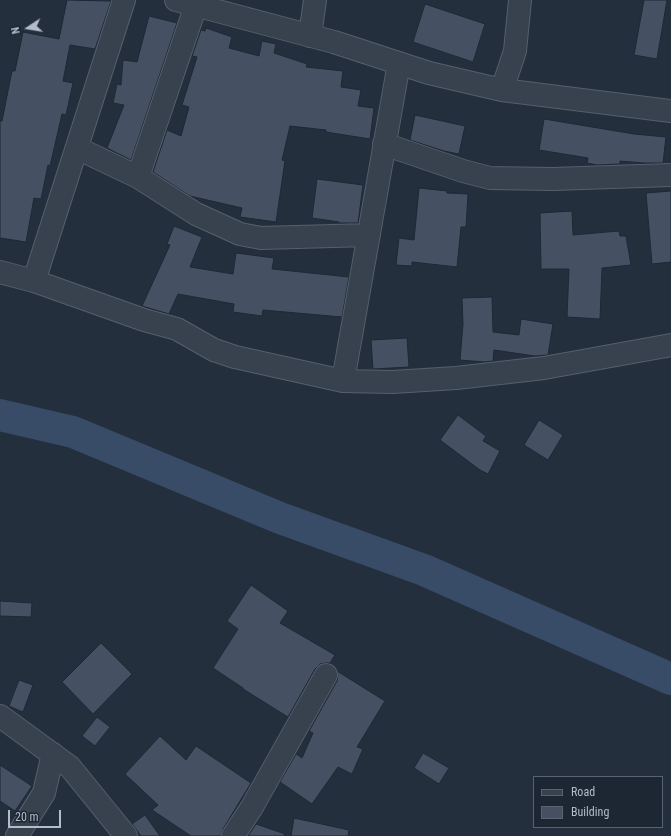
<!DOCTYPE html>
<style>
body{margin:0}
#map{position:relative;width:671px;height:836px;overflow:hidden;background:#242f3e;font-family:"Roboto Condensed",sans-serif}
canvas{display:block}
.legend{position:absolute;left:533px;top:776px;width:130px;height:52px;box-sizing:border-box;background:#1d2633;border:1px solid #59626f;margin:0;padding:5px 7px;list-style:none;font-size:12px;color:#b4bcc9}
.legend li{display:flex;align-items:center;gap:8px;height:20px}
.legend b{width:20px;border:1px solid #59626f}
.north{position:absolute;left:8px;top:8px;width:40px;height:40px;-webkit-text-stroke:3px #1d2633;paint-order:stroke;rotate:258deg;font-size:11px;font-weight:700;line-height:16px;text-align:center;color:#b4bcc9}
.north::after{content:'';display:block;margin:auto;width:14px;height:18px;background:#b4bcc9;clip-path:polygon(50% 0,100% 100%,50% 72%,0 100%)}
.scale{position:absolute;left:8px;top:810px;width:53px;height:18px;box-sizing:border-box;border:2px solid #b4bcc9;border-top:0;padding-left:5px;font-size:12px;line-height:14px;white-space:nowrap;color:#b4bcc9;-webkit-text-stroke:3px #1d2633;paint-order:stroke}
</style>
<div id="map">
<canvas width="671" height="836"></canvas>
<ul class="legend">
<li><b style="height:5px;background:#38414e"></b>Road</li>
<li><b style="height:11px;background:#455162"></b>Building</li>
</ul>
<div class="north">N</div>
<div class="scale">20 m</div>
</div>
<script>
const g = document.querySelector('canvas').getContext('2d');
g.lineJoin = 'round';
function poly(rows) {
  const path = new Path2D();
  for (const r of rows) {
    path.moveTo(r[0], r[1]);
    for (let i = 2; i < r.length; i += 2) path.lineTo(r[i], r[i + 1]);
  }
  return path;
}
function strokePath(path, color, width, dash) {
  g.strokeStyle = color;
  g.lineWidth = width;
  g.lineCap = dash ? 'butt' : 'round';
  g.setLineDash(dash || []);
  g.stroke(path);
}
function fillPath(path, color) {
  g.fillStyle = color;
  g.fill(path, 'evenodd');
}
const river = poly([
 [0,415,73,432,280,518,424,570,671,679]
]);
const building = poly([
 [67,0,111,1,95,49,70,45,63,81,73,83,66,115,62,114,50,166,48,165,41,199,34,198,26,242,0,238,0,121,2,121,12,71,15,71,23,32,59,39,67,0],
 [644,0,667,0,657,59,634,55,644,0],
 [425,4,485,24,473,62,413,42,425,4],
 [149,16,177,23,131,160,107,148,124,105,113,103,117,84,121,85,123,60,137,62,149,16],
 [206,28,232,37,229,48,259,56,262,41,276,44,274,53,307,64,306,67,343,71,341,87,361,90,358,106,374,108,370,139,326,132,326,130,290,126,282,160,285,161,276,222,240,217,242,208,190,196,153,172,167,130,181,136,189,107,182,105,197,57,192,56,201,30,205,31,206,28],
 [415,115,465,126,459,154,444,151,410,140,415,115],
 [544,119,634,134,666,137,663,163,644,163,620,161,620,164,597,165,587,163,588,158,539,150,544,119],
 [317,179,363,185,358,223,339,223,339,222,312,218,317,179],
 [419,188,447,191,447,193,468,194,466,227,461,227,457,267,412,262,412,266,396,265,399,238,414,240,419,188],
 [671,191,671,262,652,264,646,193,671,191],
 [572,211,573,235,619,231,620,236,626,236,631,265,602,268,600,319,567,317,569,269,541,269,540,213,572,211],
 [174,226,202,237,190,267,233,274,236,253,274,258,272,269,349,277,342,317,263,310,262,316,233,312,234,304,178,294,169,314,142,306,170,245,167,244,174,226],
 [492,297,493,332,519,335,521,319,553,324,548,355,535,356,494,350,493,361,485,362,460,360,463,324,462,298,492,297],
 [407,338,409,367,373,369,371,340,407,338],
 [458,415,486,436,483,441,500,451,488,474,480,470,440,440,458,415],
 [539,420,563,435,548,460,524,445,539,420],
 [251,585,288,611,280,623,335,655,330,663,325,663,320,664,315,669,288,717,243,689,243,688,213,668,238,629,227,621,251,585],
 [0,601,32,603,31,617,0,616,0,601],
 [101,643,132,674,93,714,62,682,101,643],
 [337,671,385,701,357,747,363,749,352,774,338,767,312,804,280,782,296,754,302,758,313,733,309,731,337,681,338,675,337,671],
 [19,680,33,685,23,712,9,706,19,680],
 [97,717,110,727,95,746,82,736,97,717],
 [160,736,186,760,196,746,251,783,223,829,221,836,191,836,152,810,158,805,125,774,160,736],
 [423,753,449,768,439,784,414,768,423,753],
 [0,765,32,786,15,811,0,801,0,765],
 [145,815,160,836,141,836,132,824,145,815],
 [294,818,349,830,348,836,291,836,294,818],
 [256,824,285,834,284,836,248,836,256,824]
]);
const minor = poly([
 [176,0,334,42,429,73,502,90,671,111],
 [310,36,315,0],
 [502,90,515,51,520,0],
 [384,144,463,171,490,178,553,179,671,175],
 [77,148,138,177,196,214,240,234,261,238,369,235],
 [138,177,196,5],
 [0,272,34,281,144,320,177,329,214,350,235,357,343,381,393,382,456,378,544,368,671,345],
 [34,281,124,0],
 [343,381,399,63],
 [0,716,70,767,126,836],
 [17,836,44,793,53,754],
 [233,836,252,807,326,675]
]);
strokePath(river, '#394c67', 32);
fillPath(building, '#455162');
strokePath(building, '#1f2835', 1);
strokePath(minor, '#565f6c', 24);
strokePath(minor, '#38414e', 22);
</script>
